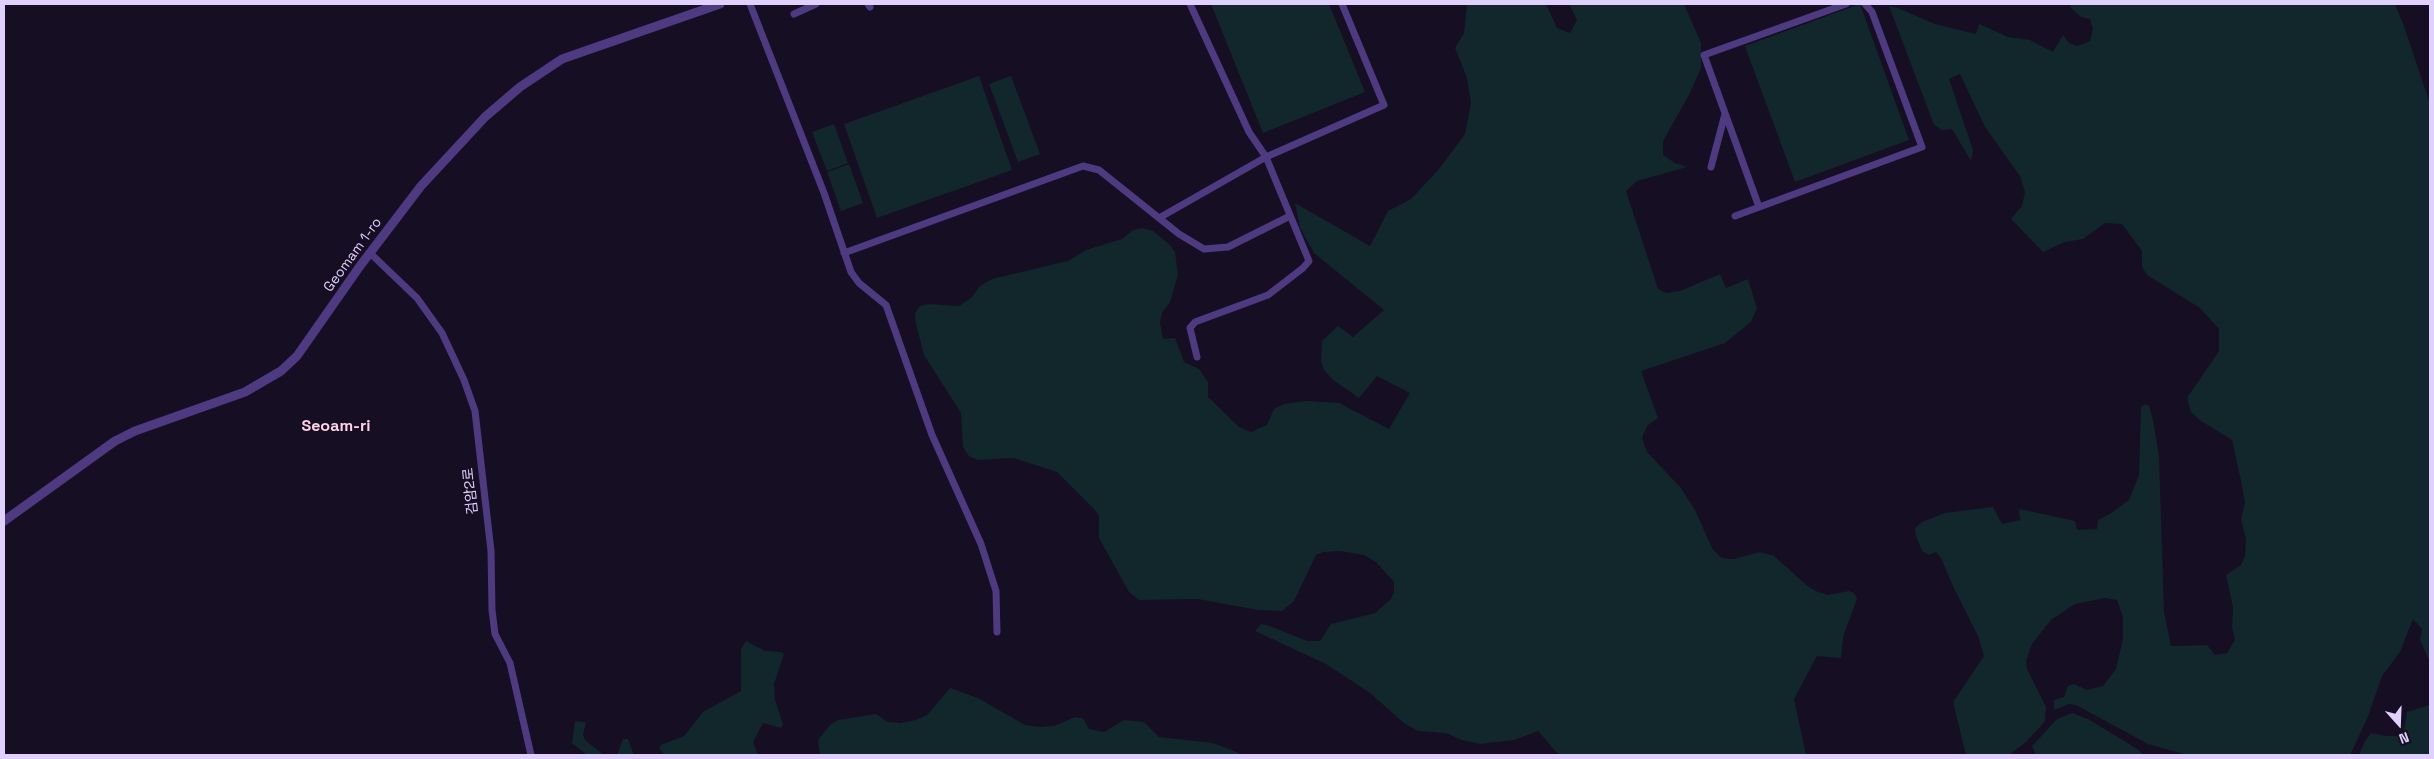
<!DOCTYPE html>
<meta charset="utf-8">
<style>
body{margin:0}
#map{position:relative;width:2434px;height:759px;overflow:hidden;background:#160e22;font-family:"Space Grotesk",sans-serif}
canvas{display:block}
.frame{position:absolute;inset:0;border:5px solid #e0d0fe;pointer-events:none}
.north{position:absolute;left:2374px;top:699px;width:50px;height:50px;-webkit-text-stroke:4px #160e22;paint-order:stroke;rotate:160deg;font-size:14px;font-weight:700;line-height:20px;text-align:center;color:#e0d0fe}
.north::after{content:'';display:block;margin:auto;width:18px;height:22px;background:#e0d0fe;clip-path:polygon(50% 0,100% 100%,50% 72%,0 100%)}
</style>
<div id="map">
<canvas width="2434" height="759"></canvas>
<div class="frame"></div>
<div class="north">N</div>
</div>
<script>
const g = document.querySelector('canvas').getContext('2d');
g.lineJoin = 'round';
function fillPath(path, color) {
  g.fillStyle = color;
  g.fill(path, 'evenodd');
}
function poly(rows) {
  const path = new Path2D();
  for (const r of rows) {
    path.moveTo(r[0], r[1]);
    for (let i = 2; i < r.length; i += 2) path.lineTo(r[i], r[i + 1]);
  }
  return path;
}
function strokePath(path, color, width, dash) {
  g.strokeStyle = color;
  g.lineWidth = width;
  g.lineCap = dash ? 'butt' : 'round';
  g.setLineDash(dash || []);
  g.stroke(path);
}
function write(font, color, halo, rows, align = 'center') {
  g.font = font + ' "Space Grotesk","Noto Sans KR",sans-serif';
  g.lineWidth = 4;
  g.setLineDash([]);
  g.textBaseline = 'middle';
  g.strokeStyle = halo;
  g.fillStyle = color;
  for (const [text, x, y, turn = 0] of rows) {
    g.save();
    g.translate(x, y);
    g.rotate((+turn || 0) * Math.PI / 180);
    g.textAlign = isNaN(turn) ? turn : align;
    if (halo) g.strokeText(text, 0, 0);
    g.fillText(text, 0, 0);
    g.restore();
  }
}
const green = poly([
 [1211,4,1329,4,1365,92,1263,133],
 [1467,4,1546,4,1557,28,1570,33,1577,20,1569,4,1684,4,1701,43,1701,68,1689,95,1663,141,1663,155,1675,163,1687,167,1637,181,1626,191,1658,289,1666,293,1680,291,1720,274,1726,288,1748,279,1757,308,1751,322,1725,343,1641,371,1658,418,1647,426,1642,438,1647,452,1680,487,1695,510,1713,550,1722,558,1734,559,1760,552,1774,556,1810,588,1818,592,1828,595,1849,591,1854,593,1857,599,1843,637,1841,658,1817,656,1794,699,1806,755,1559,755,1538,731,1514,740,1480,744,1462,740,1446,733,1418,731,1405,724,1370,693,1326,664,1255,631,1261,624,1267,625,1307,641,1320,641,1331,624,1375,613,1391,599,1394,592,1394,582,1376,562,1364,555,1340,551,1323,552,1316,555,1294,601,1282,611,1258,610,1198,599,1139,600,1129,592,1099,538,1099,516,1094,509,1057,472,1014,458,978,460,969,456,963,447,961,413,924,355,916,324,915,313,920,306,929,304,959,306,971,298,980,286,992,279,1068,261,1086,250,1122,239,1133,230,1143,228,1153,231,1170,245,1175,252,1178,275,1170,302,1162,313,1160,323,1163,339,1175,338,1184,362,1199,369,1208,382,1208,397,1239,427,1251,432,1267,425,1274,409,1284,404,1306,401,1339,403,1389,429,1410,393,1377,376,1359,398,1333,380,1324,370,1321,361,1322,341,1338,326,1353,337,1384,310,1314,253,1300,228,1295,203,1370,246,1388,211,1411,199,1439,169,1465,134,1471,103,1467,78,1455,48,1464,33],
 [1860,4,1909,140,1795,182,1745,46],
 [2070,4,2395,4,2404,26,2430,104,2430,662,2420,640,2422,629,2413,619,2400,652,2382,676,2367,719,2350,755,2187,755,2148,744,2076,705,2069,704,2054,710,2054,700,2064,697,2068,686,2074,684,2087,690,2103,686,2116,669,2123,639,2123,617,2117,600,2105,598,2075,604,2051,620,2032,644,2026,661,2027,669,2046,707,2045,721,2039,728,2026,742,2009,755,1966,755,1953,702,1984,656,1978,636,1952,584,1941,558,1936,552,1929,555,1922,551,1916,536,1915,528,1922,522,1945,513,1993,507,2002,524,2020,520,2019,509,2075,521,2077,530,2097,529,2098,520,2110,514,2129,500,2139,475,2141,407,2145,404,2149,406,2153,420,2159,456,2164,612,2171,646,2207,645,2215,655,2227,653,2235,640,2232,627,2233,607,2226,575,2241,565,2245,556,2246,539,2241,519,2245,502,2240,476,2232,440,2201,421,2191,412,2187,398,2219,351,2219,329,2200,308,2147,275,2142,267,2142,251,2122,224,2105,223,2083,239,2065,242,2043,252,2011,219,2022,206,2025,192,2020,176,1985,127,1960,74,1949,79,1973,150,1971,161,1952,129,1942,130,1934,125,1889,6,1898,8,1935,24,1976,34,1979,24,2008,37,2030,40,2053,52,2063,35,2069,43,2077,46,2090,41,2093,29,2090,19,2081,17,2071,8],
 [979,76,1012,170,877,218,844,124],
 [1011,76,1040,154,1018,162,989,84],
 [834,124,848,163,827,171,812,132],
 [849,164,863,203,841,211,827,172],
 [746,641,765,651,781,652,784,654,774,684,775,700,783,724,781,728,763,723,753,742,758,755,665,755,659,748,661,745,684,736,703,712,741,691,741,649],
 [950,688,978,698,1025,725,1039,727,1054,726,1075,717,1083,718,1089,729,1104,732,1124,720,1144,722,1159,737,1213,743,1244,755,820,755,818,740,830,725,838,720,876,714,888,722,901,723,916,720,927,715],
 [2430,705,2430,755,2359,755,2365,741,2371,733,2386,736,2403,736,2407,712],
 [2072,713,2088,719,2139,750,2143,755,2036,755,2032,746,2057,719],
 [575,721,586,722,583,735,585,740,604,755,587,755,572,743],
 [623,739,628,739,634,755,617,755]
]);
const minor = poly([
 [750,4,824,193,851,272,859,283,886,305,932,435,981,544,996,591,997,632],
 [868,4,870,7],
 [1190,4,1249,132,1266,157,1309,261,1303,268,1268,295,1195,322,1190,328,1197,357],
 [794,14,816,4],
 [1711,167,1725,114],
 [1759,207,1704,55,1846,4],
 [1735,216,1922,147,1872,12,1865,4],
 [1159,218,1266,157,1384,105,1342,4],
 [370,253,417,298,442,333,464,380,475,411,491,551,492,610,495,634,510,663,531,755],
 [844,253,1083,166,1099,170,1179,234,1204,249,1228,247,1290,216]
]);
const tertiary = poly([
 [4,521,115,441,135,431,245,392,281,371,297,356,360,266,421,186,485,117,520,87,562,59,720,4]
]);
const streetNames = [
 ["Geomam 1-ro",353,255,-54],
 ["검암2로",471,491,-96]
];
const quarterNames = [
 ["Seoam-ri",336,427]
];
fillPath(green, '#11272c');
strokePath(minor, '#4d3a80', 7);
strokePath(tertiary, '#4d3a80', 9);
write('14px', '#e0d0fe', '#160e22', streetNames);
write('bold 16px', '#fed2e4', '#160e22', quarterNames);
</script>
